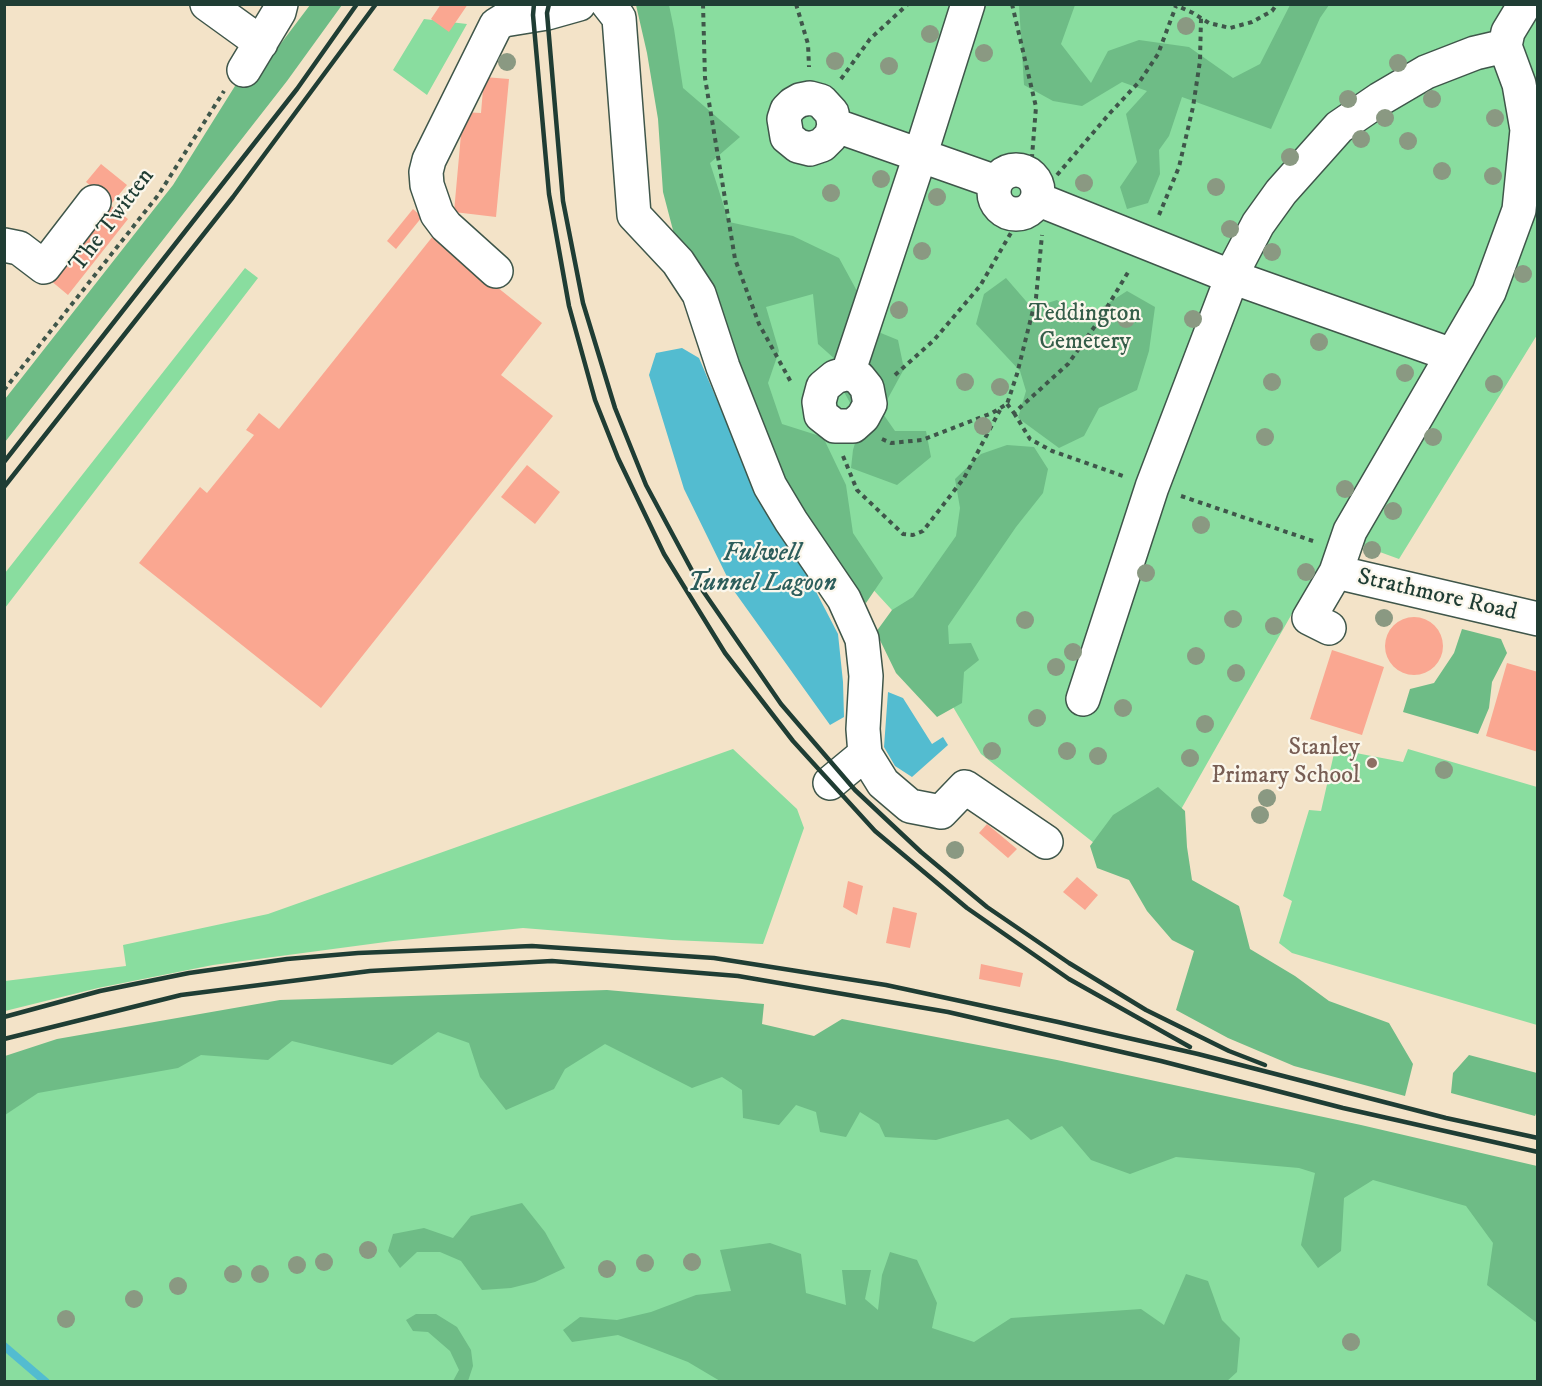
<!DOCTYPE html>
<style>
body{margin:0}
#map{position:relative;width:1542px;height:1386px;overflow:hidden;background:#f3e3c8;font-family:"IM FELL DW Pica",serif}
canvas{display:block}
.frame{position:absolute;inset:0;border:6px solid #1f3d34;pointer-events:none}
</style>
<div id="map">
<canvas width="1542" height="1386"></canvas>
<div class="frame"></div>
</div>
<script>
const g = document.querySelector('canvas').getContext('2d');
g.lineJoin = 'round';
function fillPath(path, color) {
  g.fillStyle = color;
  g.fill(path, 'evenodd');
}
function poly(rows) {
  const path = new Path2D();
  for (const r of rows) {
    if (r.length === 3) {
      path.moveTo(r[0] + r[2], r[1]);
      path.arc(r[0], r[1], r[2], 0, 2 * Math.PI);
      continue;
    }
    path.moveTo(r[0], r[1]);
    for (let i = 2; i < r.length; i += 2) path.lineTo(r[i], r[i + 1]);
  }
  return path;
}
function strokePath(path, color, width, dash) {
  g.strokeStyle = color;
  g.lineWidth = width;
  g.lineCap = dash ? 'butt' : 'round';
  g.setLineDash(dash || []);
  g.stroke(path);
}
function write(font, color, halo, rows, align = 'center') {
  g.font = font + ' "IM FELL DW Pica",serif';
  g.lineWidth = 4.5;
  g.setLineDash([]);
  g.textBaseline = 'middle';
  g.strokeStyle = halo;
  g.fillStyle = color;
  for (const [text, x, y, turn = 0] of rows) {
    g.save();
    g.translate(x, y);
    g.rotate((+turn || 0) * Math.PI / 180);
    g.textAlign = isNaN(turn) ? turn : align;
    if (halo) g.strokeText(text, 0, 0);
    g.fillText(text, 0, 0);
    g.restore();
  }
}
const green = poly([
 [652,5,1537,5,1537,335,1399,559,1336,536,1141,880,981,754,902,621,822,534,745,366],
 [424,19,467,24,427,95,393,70],
 [245,268,258,278,5,608,5,573],
 [733,749,797,809,804,828,763,944,672,940,523,928,393,941,213,965,98,988,5,1011,5,981,126,966,123,945,268,914],
 [1335,749,1403,762,1408,749,1537,787,1537,1025,1292,953,1279,943,1292,901,1283,896,1309,810,1321,811],
 [429,1005,1537,1203,1537,1381,5,1382,5,1075]
]);
const forest = poly([
 [310,5,342,5,287,81,5,442,5,399,173,185,240,78,251,83],
 [636,5,669,5,674,29,683,88,740,137,710,163,729,222,793,236,839,258,863,302,836,360,818,344,813,294,766,307,779,351,768,383,782,424,823,437,846,485,853,533,883,578,866,603,844,584,810,536,674,234,663,192,658,119,647,53],
 [1019,5,1075,5,1061,44,1091,83,1108,51,1139,40,1189,47,1233,78,1260,64,1290,5,1329,5,1320,18,1271,129,1182,97,1169,136,1159,150,1160,174,1148,203,1127,209,1120,187,1137,162,1126,114,1147,91,1122,82,1082,106,1053,101,1024,85],
 [1006,278,1032,308,1057,300,1085,318,1127,291,1155,307,1149,351,1137,390,1099,408,1084,436,1059,448,1018,418,1026,391,1020,371,976,324,984,294],
 [871,329,898,340,904,369,881,411,895,431,926,431,931,457,897,485,851,468,853,450,858,433,854,410,843,390],
 [1007,445,1034,447,1048,469,1043,493,1016,527,948,626,949,644,971,643,979,660,964,672,962,703,937,717,896,673,876,632,892,610,913,597,956,536,960,508,955,479,981,454],
 [1462,629,1501,639,1507,653,1492,682,1489,708,1478,734,1403,712,1410,689,1434,683,1454,653],
 [1158,787,1185,811,1187,847,1192,880,1239,906,1250,949,1295,976,1329,1001,1389,1023,1413,1064,1405,1096,1294,1066,1228,1038,1176,1010,1194,951,1172,940,1147,911,1129,880,1097,868,1090,846,1113,815],
 [607,990,764,1004,762,1024,814,1036,842,1019,1057,1060,1361,1125,1537,1166,1537,1323,1487,1285,1493,1243,1466,1206,1373,1180,1344,1198,1341,1251,1318,1268,1301,1245,1315,1173,1299,1168,1176,1157,1130,1174,1091,1160,1062,1126,1031,1140,1008,1119,936,1140,885,1137,879,1124,860,1112,846,1137,820,1132,816,1112,796,1105,779,1125,743,1118,742,1090,722,1077,692,1088,605,1044,565,1069,554,1089,506,1110,480,1077,469,1043,438,1032,392,1065,292,1041,268,1060,201,1055,178,1068,38,1093,5,1115,5,1056,57,1039,280,1000],
 [1469,1055,1537,1073,1537,1111,1535,1116,1451,1093,1453,1073],
 [522,1203,545,1232,565,1268,535,1282,511,1288,482,1290,461,1261,440,1252,417,1252,400,1268,388,1251,393,1234,424,1228,453,1238,471,1216],
 [770,1243,801,1254,806,1293,846,1305,842,1270,871,1270,865,1299,878,1310,882,1275,890,1252,917,1260,937,1303,932,1328,974,1342,1011,1318,1141,1309,1164,1325,1186,1274,1208,1281,1222,1320,1240,1338,1237,1372,1226,1382,720,1381,688,1362,618,1335,572,1342,563,1330,580,1317,617,1320,651,1312,696,1295,731,1291,720,1250],
 [416,1314,436,1314,457,1327,471,1350,473,1366,468,1381,453,1381,459,1370,450,1351,428,1332,413,1331,406,1320]
]);
const water = poly([
 [682,348,699,358,763,507,811,582,838,634,843,682,844,717,830,725,734,591,684,489,649,375,656,353],
 [888,692,903,698,932,744,943,737,948,745,912,777,895,766,884,747]
]);
const stream = poly([
 [4,1346,46,1382]
]);
const building = poly([
 [441,4,468,4,449,32,431,19],
 [484,77,509,79,496,217,454,212,463,112,481,113],
 [101,164,127,185,112,203,86,182],
 [110,205,128,219,68,295,50,280],
 [413,209,422,217,396,249,387,241],
 [433,236,542,323,501,375,553,416,321,708,139,563,200,487,207,493,254,435,246,430,259,413,279,429],
 [527,465,560,492,535,524,501,497],
 [1414,646,29],
 [1332,650,1384,667,1362,735,1310,719],
 [1507,663,1538,672,1538,752,1486,736],
 [987,824,1017,849,1008,858,979,833],
 [1077,877,1098,895,1085,910,1063,892],
 [848,881,863,886,857,915,843,907],
 [893,907,917,913,910,948,886,943],
 [981,964,1023,973,1020,987,979,979]
]);
const path = poly([
 [703,4,705,78,735,259,759,324,792,384],
 [796,4,808,44,809,67],
 [1012,4,1036,107,1031,169],
 [1173,4,1193,13,1209,23,1230,28,1252,22,1272,11,1277,4],
 [841,79,870,39,908,4],
 [1057,175,1110,113,1140,81,1158,54,1176,6],
 [1159,215,1179,167,1193,107,1200,61,1201,18],
 [895,375,934,340,980,286,1012,231,1015,219],
 [4,390,159,194,224,91],
 [1007,404,1014,413,1068,364,1100,319,1130,269],
 [1014,413,1030,439,1052,451,1123,476],
 [882,439,891,443,922,440,992,413,1007,404,1017,374,1036,298,1042,235],
 [843,456,857,490,903,534,913,535,923,531,964,478,1000,410],
 [1181,496,1316,542]
]);
const minor = poly([
 [207,4,261,43],
 [608,4,619,18,634,215,678,262,699,294,723,367,770,486,791,521,844,599,862,639,866,676,863,729,865,754,883,783,910,806,941,812,965,787,1046,842],
 [244,70,279,12,281,4],
 [834,125,832,113,821,101,810,98,800,100,793,104,787,110,784,119,787,137,798,146,810,149,822,145,831,136,834,125,996,182],
 [1016,192,22],
 [1037,199,1232,277,1452,355],
 [4,245,19,248,44,267,94,202],
 [496,271,446,226,437,214,427,185,426,172,429,160,496,25,504,20,547,13,579,4],
 [848,373,859,378,867,388,870,404,863,417,853,426,835,426,821,415,819,402,823,387,835,377,848,373,920,156,968,4],
 [1336,572,1538,619],
 [1329,628,1309,618,1336,572,1350,531,1489,292,1519,210,1527,130,1519,84,1505,46,1508,32,1525,4],
 [1083,699,1152,487,1237,264,1258,224,1281,192,1339,127,1380,99,1426,72,1475,53,1505,46],
 [830,783,865,754]
]);
const rail = poly([
 [534,4,533,15,549,194,569,306,595,400,618,458,664,554,725,653,793,741,875,831,967,908,1069,979,1190,1047],
 [549,4,547,13,563,201,583,303,615,408,646,485,703,591,781,704,855,790,921,852,987,907,1069,963,1146,1010,1229,1051,1265,1065],
 [4,462,297,89,357,4],
 [4,487,233,197,376,4],
 [4,1017,100,991,189,973,287,959,358,953,532,946,714,958,886,985,1058,1022,1198,1054,1446,1118,1538,1138],
 [4,1039,181,995,370,971,552,961,738,976,948,1012,1161,1061,1343,1108,1538,1152]
]);
const trees = [
 [1186,26],
 [930,34],
 [984,53],
 [835,61],
 [507,62],
 [1398,63],
 [889,66],
 [1348,99],
 [1432,99],
 [1385,118],
 [1495,118],
 [1361,139],
 [1408,141],
 [1290,157],
 [1442,171],
 [1493,176],
 [881,179],
 [1084,183],
 [1216,187],
 [831,193],
 [937,197],
 [1230,229],
 [922,251],
 [1272,252],
 [1523,274],
 [899,310],
 [1126,319],
 [1193,319],
 [1319,342],
 [1405,373],
 [965,382],
 [1272,382],
 [1494,384],
 [1000,387],
 [983,426],
 [1265,437],
 [1433,437],
 [1345,489],
 [1393,511],
 [1201,525],
 [1372,550],
 [1306,572],
 [1146,573],
 [1384,618],
 [1233,619],
 [1025,620],
 [1274,626],
 [1073,652],
 [1196,656],
 [1056,667],
 [1236,673],
 [1123,708],
 [1037,718],
 [1205,724],
 [992,751],
 [1067,751],
 [1098,756],
 [1190,758],
 [1444,770],
 [1267,798],
 [1260,815],
 [955,850],
 [368,1250],
 [324,1262],
 [692,1262],
 [645,1263],
 [297,1265],
 [607,1269],
 [233,1274],
 [260,1274],
 [178,1286],
 [134,1299],
 [66,1319],
 [1351,1342]
];
const markers = [
 [1372,763,6,"#8d6e63"]
];
const streetNames = [
 ["The Twitten",113,221,-53],
 ["Strathmore Road",1437,596,13]
];
const parkNames = [
 ["Teddington",1085,315],
 ["Cemetery",1085,343]
];
const educationNames = [
 ["Stanley",1360,749],
 ["Primary School",1360,777]
];
const waterNames = [
 ["Fulwell",762,555],
 ["Tunnel Lagoon",762,585]
];
fillPath(green, '#89dd9f');
fillPath(forest, '#6ebc86');
fillPath(water, '#53bcd0');
strokePath(stream, '#53bcd0', 8);
fillPath(building, '#faa791');
strokePath(minor, '#3f564a', 36);
strokePath(path, '#3f564a', 4, [4.5, 4.5]);
strokePath(minor, '#fff', 33);
strokePath(rail, '#1f3d34', 4.5);
g.fillStyle = '#8a9982';
for (const [x, y] of trees) {
  g.beginPath();
  g.arc(x, y, 9, 0, 2 * Math.PI);
  g.fill();
}
for (const [x, y, r, color] of markers) {
  const dot = new Path2D();
  dot.arc(x, y, r, 0, 2 * Math.PI);
  g.fillStyle = color;
  g.fill(dot);
  strokePath(dot, '#fbf7ec', 2);
}
write('24px', '#1f3d34', '#fbf7ec', streetNames);
write('24px', '#345d49', '#fbf7ec', parkNames);
write('24px', '#785e54', '#fbf7ec', educationNames, 'right');
write('italic 26px', '#2c5d5b', '#fbf7ec', waterNames);
</script>
